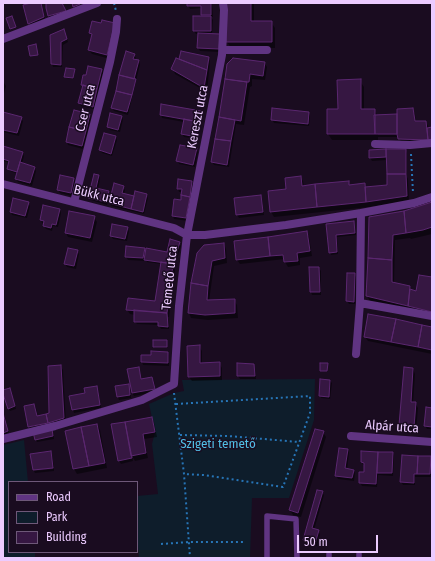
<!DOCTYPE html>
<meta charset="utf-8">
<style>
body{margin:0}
#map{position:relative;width:435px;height:561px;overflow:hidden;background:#1a0c20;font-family:"Fira Sans Condensed",sans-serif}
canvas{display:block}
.frame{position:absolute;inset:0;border:4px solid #eccbff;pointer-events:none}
.legend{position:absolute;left:8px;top:481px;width:130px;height:72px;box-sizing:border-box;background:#1a0c20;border:1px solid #6e5879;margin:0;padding:5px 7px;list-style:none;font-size:12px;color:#eccbff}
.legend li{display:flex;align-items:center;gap:8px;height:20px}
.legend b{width:20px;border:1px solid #6e5879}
.scale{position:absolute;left:297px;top:535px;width:81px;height:18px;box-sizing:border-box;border:2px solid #eccbff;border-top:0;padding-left:5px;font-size:12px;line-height:14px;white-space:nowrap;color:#eccbff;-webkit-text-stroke:3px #1a0c20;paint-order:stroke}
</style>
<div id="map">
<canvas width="435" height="561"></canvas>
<div class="frame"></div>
<ul class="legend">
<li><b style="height:5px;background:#603482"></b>Road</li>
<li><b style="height:11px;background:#0e1d2b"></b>Park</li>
<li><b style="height:11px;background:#361742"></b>Building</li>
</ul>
<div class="scale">50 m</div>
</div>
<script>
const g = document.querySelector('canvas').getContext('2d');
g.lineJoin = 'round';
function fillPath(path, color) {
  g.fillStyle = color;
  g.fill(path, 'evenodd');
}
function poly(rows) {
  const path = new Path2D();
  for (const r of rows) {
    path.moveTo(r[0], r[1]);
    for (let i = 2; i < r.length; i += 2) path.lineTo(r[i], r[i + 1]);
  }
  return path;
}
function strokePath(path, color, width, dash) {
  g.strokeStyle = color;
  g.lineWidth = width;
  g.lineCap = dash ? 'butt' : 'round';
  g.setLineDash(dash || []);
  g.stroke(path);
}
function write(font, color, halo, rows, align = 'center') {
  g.font = font + ' "Fira Sans Condensed",sans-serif';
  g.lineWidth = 3;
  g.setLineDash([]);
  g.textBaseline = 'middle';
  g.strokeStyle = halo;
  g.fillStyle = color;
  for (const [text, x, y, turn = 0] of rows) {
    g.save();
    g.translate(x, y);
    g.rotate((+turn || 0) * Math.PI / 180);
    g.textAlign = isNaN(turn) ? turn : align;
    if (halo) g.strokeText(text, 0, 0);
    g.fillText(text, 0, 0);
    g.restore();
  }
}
const green = poly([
 [315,379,314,420,289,498,252,498,250,558,139,558,137,533,137,496,158,494,152,444,155,432,149,404,174,393,184,391,182,380],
 [24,440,28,482,9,482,9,552,35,552,35,558,3,558,3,445]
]);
const shadow = poly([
 [36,3,41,3,42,5,45,20,31,26,29,23],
 [47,3,61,3,66,14,51,19,49,16],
 [188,3,212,3,213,17,211,17,213,20,212,35,220,52,200,51,198,48,199,34,196,34,194,31,203,17,202,15,202,8,190,9,188,6],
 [227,3,254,3,254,22,271,22,275,28,275,48,231,48,227,42],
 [102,24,115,24,110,59,92,54,89,50,92,38,90,33],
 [65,33,68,42,63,45,62,67,53,67,52,64,51,36],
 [134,55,136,58,135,60,139,61,140,64,128,115,114,111,112,108],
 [208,58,210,61,207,92,175,74,173,69,181,61,180,59],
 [264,63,267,67,265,80,252,79,252,86,250,87,244,125,236,124,229,167,214,165,212,162,228,64],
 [74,70,75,71,73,79,66,78,65,77],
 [102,70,103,73,94,109,81,106,79,103,83,87,82,84],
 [3,81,6,86,3,97],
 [360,81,364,87,364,110,374,110,378,116,398,115,412,109,415,114,416,122,426,122,429,128,432,128,432,138,430,141,402,144,399,137,378,137,378,140,332,140,328,134,339,110],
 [378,133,402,133,402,135,378,135],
 [200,111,202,114,198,139,184,137,182,134,184,122,162,118,161,115],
 [3,113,21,118,23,121,19,136,3,132],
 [309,113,310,116,309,126,274,123,272,120],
 [89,115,91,118,83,149,68,145,67,142],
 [121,116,123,119,120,132,110,130,108,127],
 [116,137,117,140,112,156,102,153,100,150],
 [3,148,23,153,24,156,22,164,35,168,36,171,32,186,18,182,16,179,18,174,10,171,8,168,10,163,3,161],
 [196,149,198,152,195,167,179,164,178,161],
 [405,150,407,153,407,177,408,179,409,201,369,207,274,217,271,212,269,192,287,190,300,177,303,181,304,187,348,182,350,186,364,184,366,188,388,186,387,160,372,161,370,158,370,151],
 [99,176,100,179,98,189,108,192,110,195,107,205,91,200,89,197],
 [73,178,75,181,72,196,60,193,58,190],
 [191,182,193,185,188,221,174,219,173,216,182,201,183,192,179,192,178,189],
 [123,187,125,190,124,194,134,197,146,195,148,198,144,214,111,206,110,203],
 [261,196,262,199,264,215,239,218,237,215,235,199],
 [28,203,30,206,27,218,12,215,11,212],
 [432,203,432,234,411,239,410,238,395,240,394,283,409,287,412,291,417,292,432,278,432,315,370,301,367,296,370,218,404,212],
 [60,210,61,213,58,227,53,226,52,231,46,229,44,226,45,224,42,223,41,220],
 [94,217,97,222,92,242,68,237,66,233],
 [354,222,355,225,356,235,337,237,338,254,331,255,330,252,327,225],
 [113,225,127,228,129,231,127,241,113,239,111,236],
 [306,233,309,237,312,256,300,258,300,265,288,267,285,262,285,259,240,264,237,260],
 [179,243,181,246,174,268,175,269,169,317,168,317,169,329,161,329,159,325,137,324,135,322,135,315,130,314,127,310,156,302,161,264,147,262,145,259,145,261,128,260,126,257,144,249,146,253,167,253],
 [224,244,226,249,227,263,214,266,209,301,234,300,237,305,238,318,208,320,191,318,189,313,192,283],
 [77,251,79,254,76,269,67,267,65,264],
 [310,268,319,268,321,271,321,295,312,295,311,292],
 [348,274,354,274,356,277,355,304,349,304,347,301],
 [432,328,432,354,368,341,365,337],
 [167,343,167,348,155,348,154,347],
 [199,346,202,351,202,364,219,363,222,368,222,380,192,381,189,377],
 [168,353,169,356,169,366,143,365,142,362,152,356],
 [253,365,255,368,256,379,240,379,238,376],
 [60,366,63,370,66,423,31,429,29,426,34,405,36,408,38,417,50,414],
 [138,368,140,371,142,380,152,378,154,381,156,392,134,396,132,393],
 [405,368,413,369,415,374,413,403,415,403,418,408,416,431,403,430,400,425],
 [330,381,332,383,330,399,321,398,320,395],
 [128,385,130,388,131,398,119,400,118,397],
 [96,387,98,390,101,408,74,413,73,410,86,393],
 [11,392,16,409,10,411,8,408],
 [432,409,432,429,427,429,425,426],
 [3,414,5,417,9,434,3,436],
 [152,418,154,422,157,437,144,439,148,458,135,461,132,456,133,461,121,464,119,461],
 [97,425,100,430,107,468,77,474,74,469,66,431],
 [51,430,53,433,54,439,37,442,36,440],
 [323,432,326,437,301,517,293,515,290,510],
 [348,450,349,453,347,470,353,470,355,473,354,481,338,479,336,476],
 [50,452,52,455,54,467,33,469],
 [362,452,393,453,394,456,393,476,378,475,377,487,362,486,360,483,365,473,365,465,363,465,362,462],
 [430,457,432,460,431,477,415,477,415,485,403,485,401,482],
 [54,469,54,471,35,473,34,471],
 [322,492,324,495,314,530,318,531,320,534,317,546,306,543,304,540]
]);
const building = poly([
 [31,3,41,3,44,17,28,24,23,5,31,3],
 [46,3,62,3,66,11,48,16,46,8,46,3],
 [72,3,79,3,80,4,73,7,72,3],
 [187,3,211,3,211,15,201,15,201,6,187,6,187,3],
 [226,3,251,3,251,21,272,21,272,42,226,42,226,3],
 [12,16,16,27,10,29,6,18,12,16],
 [193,16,211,16,211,31,193,31,193,16],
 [102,20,115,23,107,55,88,50,92,34,89,33,92,21,101,23,102,20],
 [64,29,67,39,61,42,61,65,51,64,50,35,64,29],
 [198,33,220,34,219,49,197,48,198,33],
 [36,44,38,55,30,56,28,46,36,44],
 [126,51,135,54,133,59,139,60,134,79,119,75,126,51],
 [181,51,209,57,207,70,179,59,181,51],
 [176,58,207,70,204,88,171,69,176,58],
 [233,58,265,62,263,76,250,74,249,82,247,82,225,79,227,64,233,58],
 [88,66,102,69,97,89,81,85,83,75,86,75,88,66],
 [66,68,75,69,73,78,64,77,66,68],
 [119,75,136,79,132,95,116,91,119,75],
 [225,79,247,82,241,121,219,117,225,79],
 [361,79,361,109,375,109,375,134,327,134,327,109,338,109,337,80,361,79],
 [83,85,97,89,93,107,78,103,83,85],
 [116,91,132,95,127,112,111,108,116,91],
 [161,104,201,111,199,122,160,115,161,104],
 [272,108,309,112,308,124,271,120,272,108],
 [413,108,415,121,426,121,428,140,398,139,397,134,397,109,413,108],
 [74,110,90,114,86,131,69,127,74,110],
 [3,112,22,117,17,133,3,130,3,112],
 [110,113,122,116,118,130,107,127,110,113],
 [397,114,397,134,375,134,374,115,397,114],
 [219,117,235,120,231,141,215,139,219,117],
 [184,119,199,122,197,137,181,134,184,119],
 [69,127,86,131,82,146,66,142,69,127],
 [432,127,432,139,428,140,427,128,432,127],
 [104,133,116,136,111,154,99,150,104,133],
 [215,139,231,141,227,165,211,162,215,139],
 [180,145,197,148,193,165,176,161,180,145],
 [3,146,23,152,17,172,7,169,9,161,3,159,3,146],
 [386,149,406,149,406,174,387,174,386,149],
 [386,149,386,157,369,158,369,150,386,149],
 [20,162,35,167,30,183,15,179,20,162],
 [94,174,99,175,96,188,109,191,106,202,88,198,94,174],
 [387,174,406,174,407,196,366,202,365,187,387,185,387,174],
 [60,175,74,178,71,193,57,190,60,175],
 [301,176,302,186,315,184,317,207,270,212,268,191,286,189,285,178,301,176],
 [178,179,192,181,190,197,181,195,182,189,177,189,178,179],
 [349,181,349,185,365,183,366,202,317,207,315,184,349,181],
 [114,183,124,186,122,193,134,196,131,209,109,203,114,183],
 [135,191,147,194,143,212,131,209,135,191],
 [181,195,190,197,186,218,172,216,174,199,181,200,181,195],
 [261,195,263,212,236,215,234,198,261,195],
 [13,198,29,202,25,216,10,212,13,198],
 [432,202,432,227,423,230,406,233,404,211,432,202],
 [43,205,60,209,56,225,52,224,51,228,43,226,44,221,40,220,43,205],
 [69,211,95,216,90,238,65,233,69,211],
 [404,211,406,233,393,235,392,260,368,258,369,217,404,211],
 [354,221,355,233,336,235,337,252,329,253,326,224,354,221],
 [112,224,128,227,125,239,110,236,112,224],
 [307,231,310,251,297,253,298,261,284,262,283,255,270,256,268,237,307,231],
 [268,237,270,256,236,260,234,241,268,237],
 [170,239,180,242,173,264,144,260,146,248,167,252,170,239],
 [224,243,225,258,212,261,208,286,191,283,197,253,204,245,224,243],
 [126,246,145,248,143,258,125,257,126,246],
 [68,248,78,250,74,266,64,264,68,248],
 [368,258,392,260,392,282,410,286,408,306,366,296,368,258],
 [161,262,173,264,167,313,126,310,128,298,155,301,161,262],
 [309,267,319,267,320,292,310,292,309,267],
 [347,273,355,273,354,302,346,301,347,273],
 [419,275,432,277,432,312,408,306,410,289,416,291,419,275],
 [191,283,208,286,207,300,235,299,235,313,205,315,188,313,191,283],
 [134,310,167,313,168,327,158,326,158,322,134,322,134,310],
 [368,314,396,319,391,342,364,337,368,314],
 [396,319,422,325,418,347,391,342,396,319],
 [422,325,432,327,432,350,418,347,422,325],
 [153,340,167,340,167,347,153,347,153,340],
 [200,345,200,363,220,362,220,376,188,377,187,346,200,345],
 [151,351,168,352,168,363,141,362,141,355,151,355,151,351],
 [237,363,254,364,255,376,237,376,237,363],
 [320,363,328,363,327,371,320,371,320,363],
 [61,365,64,418,48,423,46,414,49,413,48,366,61,365],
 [139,367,141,379,152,377,155,389,132,393,127,369,139,367],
 [404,367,413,368,411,402,416,402,414,427,399,425,404,367],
 [320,379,330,380,329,397,319,396,320,379],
 [129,384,130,395,117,397,115,386,129,384],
 [97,386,100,405,72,410,69,396,85,393,84,388,97,386],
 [10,388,15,406,8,409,3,394,3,390,10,388],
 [34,404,37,416,46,414,48,423,28,427,24,406,34,404],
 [426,407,432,408,432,427,424,426,426,407],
 [3,413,8,431,3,433,3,413],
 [152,417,155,432,143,434,146,453,131,456,125,422,152,417],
 [125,422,132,458,118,461,111,424,125,422],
 [97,424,105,463,89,466,81,427,97,424],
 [81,427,89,466,73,469,65,431,81,427],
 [52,429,53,436,35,440,33,432,52,429],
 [315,429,324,431,298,513,289,510,315,429],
 [339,448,348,449,345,468,354,470,352,478,335,476,339,448],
 [51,451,53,468,33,470,30,454,51,451],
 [361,451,378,452,376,484,359,483,359,472,364,472,364,463,361,462,361,451],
 [378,452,393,452,392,473,377,473,378,452],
 [402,455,418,456,417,474,414,474,414,483,400,482,402,455],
 [418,456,431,456,430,474,417,474,418,456],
 [317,490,323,491,312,528,319,530,315,544,303,540,317,490]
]);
const path = poly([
 [114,3,116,11],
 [411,154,413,193],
 [174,393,184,474,190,558],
 [176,404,310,396,310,413,283,487,204,475,184,474],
 [180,435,228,436,299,442],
 [161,544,189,542,244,542]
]);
const lane = poly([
 [329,554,329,558],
 [359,554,359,558],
 [267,558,267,516,296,519,297,558]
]);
const street = poly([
 [3,39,97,3],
 [223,50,267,50],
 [375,144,410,145,432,143],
 [3,184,174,228,187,235,222,55,224,10,223,3],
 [74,202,110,62,116,32,117,19],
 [361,213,414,203,432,197],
 [360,303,432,316],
 [351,436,432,442],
 [3,439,55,426,142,400,174,384,179,306,187,235,205,235,286,225,361,213,360,303,356,354]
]);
const streetNames = [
 ["Cser utca",86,108,-76],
 ["Kereszt utca",198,117,-79],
 ["Bükk utca",99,196,14],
 ["Temető utca",170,278,-84],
 ["Alpár utca",392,427,4]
];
const parkNames = [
 ["Szigeti temető",218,444]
];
fillPath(green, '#0e1d2b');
fillPath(shadow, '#0007');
fillPath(building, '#361742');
strokePath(building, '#5b2770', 1);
strokePath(path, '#2775b7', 2, [2, 3]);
strokePath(lane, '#603482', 5.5);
strokePath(street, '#603482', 8);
write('13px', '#eccbff', '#1a0c20', streetNames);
write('13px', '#51bde5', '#1a0c20', parkNames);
</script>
